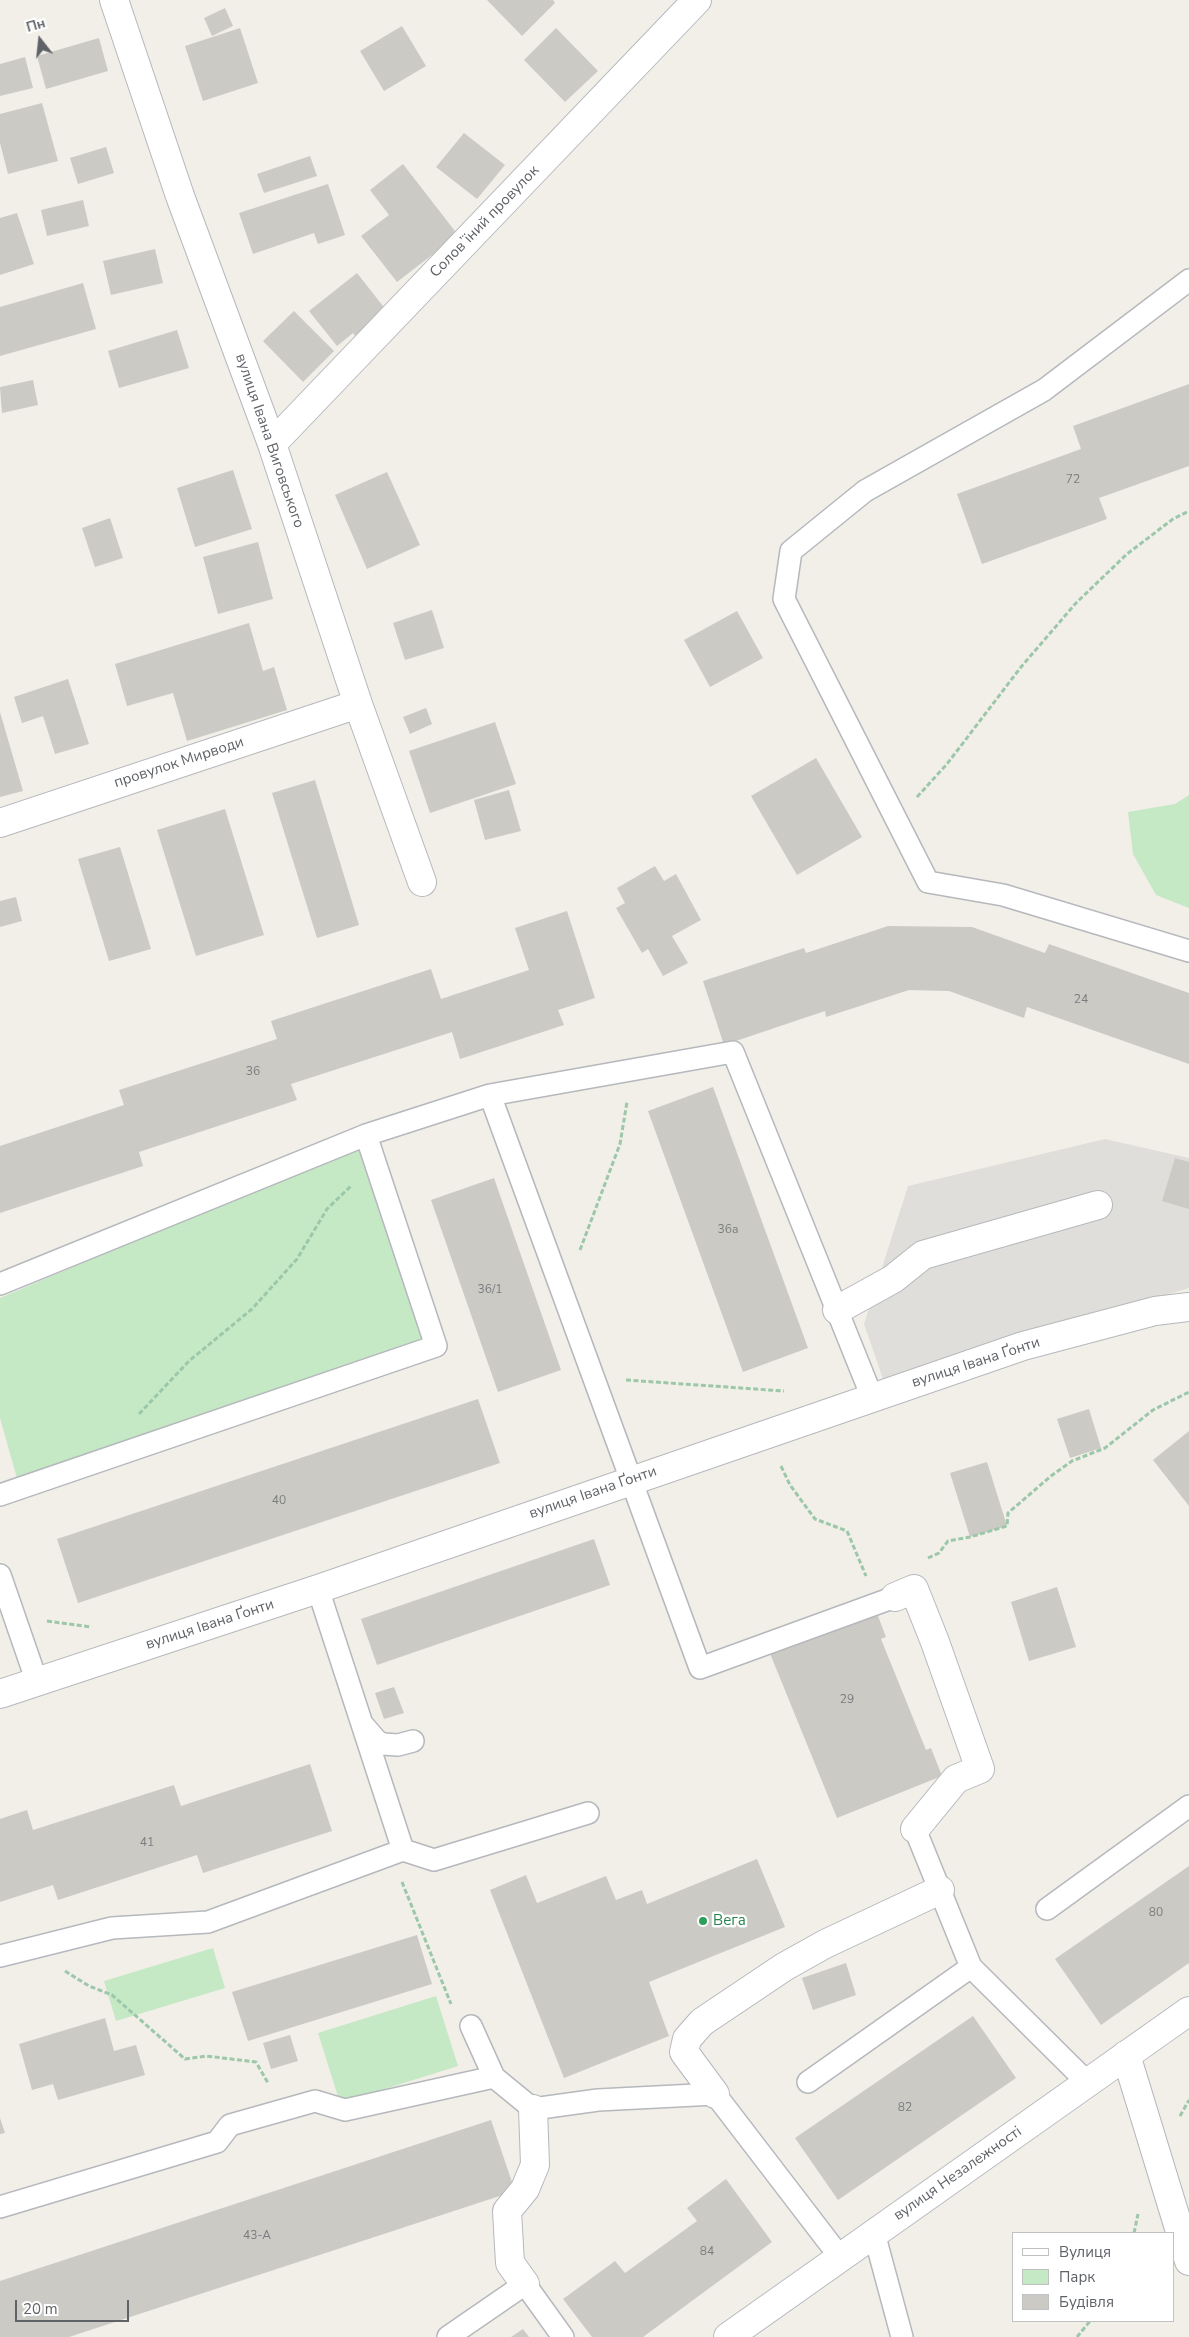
<!DOCTYPE html>
<meta charset="utf-8">
<style>
body{margin:0}
#map{position:relative;width:1189px;height:2337px;overflow:hidden;background:#f1efe8;font-family:"Nunito Sans",sans-serif}
canvas{display:block}
.legend{position:absolute;left:1012px;top:2232px;width:162px;height:90px;box-sizing:border-box;background:#fff;border:1px solid #bfc1c3;margin:0;padding:6px 9px;list-style:none;font-size:15px;color:#5f6368}
.legend li{display:flex;align-items:center;gap:10px;height:25px}
.legend b{width:25px;border:1px solid #bfc1c3}
.north{position:absolute;left:15px;top:15px;width:50px;height:50px;-webkit-text-stroke:4px #fff;paint-order:stroke;rotate:344deg;font-size:14px;font-weight:700;line-height:20px;text-align:center;color:#5f6368}
.north::after{content:'';display:block;margin:auto;width:18px;height:22px;background:#5f6368;clip-path:polygon(50% 0,100% 100%,50% 72%,0 100%)}
.scale{position:absolute;left:15px;top:2300px;width:114px;height:22px;box-sizing:border-box;border:2px solid #5f6368;border-top:0;padding-left:6px;font-size:15px;line-height:18px;white-space:nowrap;color:#5f6368;-webkit-text-stroke:4px #fff;paint-order:stroke}
</style>
<div id="map">
<canvas width="1189" height="2337"></canvas>
<ul class="legend">
<li><b style="height:6px;background:#fff"></b>Вулиця</li>
<li><b style="height:14px;background:#c5e8c5"></b>Парк</li>
<li><b style="height:14px;background:#cccac5"></b>Будівля</li>
</ul>
<div class="north">Пн</div>
<div class="scale">20 m</div>
</div>
<script>
const g = document.querySelector('canvas').getContext('2d');
g.lineJoin = 'round';
function fillPath(path, color) {
  g.fillStyle = color;
  g.fill(path, 'evenodd');
}
function poly(rows) {
  const path = new Path2D();
  for (const r of rows) {
    path.moveTo(r[0], r[1]);
    for (let i = 2; i < r.length; i += 2) path.lineTo(r[i], r[i + 1]);
  }
  return path;
}
function strokePath(path, color, width, dash) {
  g.strokeStyle = color;
  g.lineWidth = width;
  g.lineCap = dash ? 'butt' : 'round';
  g.setLineDash(dash || []);
  g.stroke(path);
}
function write(font, color, halo, rows, align = 'center') {
  g.font = font + ' "Nunito Sans",sans-serif';
  g.lineWidth = 5;
  g.setLineDash([]);
  g.textBaseline = 'middle';
  g.strokeStyle = halo;
  g.fillStyle = color;
  for (const [text, x, y, turn = 0] of rows) {
    g.save();
    g.translate(x, y);
    g.rotate((+turn || 0) * Math.PI / 180);
    g.textAlign = isNaN(turn) ? turn : align;
    if (halo) g.strokeText(text, 0, 0);
    g.fillText(text, 0, 0);
    g.restore();
  }
}
const industrial = poly([
 [1105,1139,1189,1158,1189,1288,883,1379,864,1324,908,1186]
]);
const green = poly([
 [1189,795,1189,908,1156,895,1133,854,1128,812,1175,804],
 [361,1144,428,1344,18,1482,0,1418,0,1298],
 [213,1948,225,1988,116,2021,104,1981],
 [436,1996,458,2066,340,2103,318,2033]
]);
const building = poly([
 [487,0,553,0,555,3,522,36],
 [225,8,233,26,212,36,204,18],
 [402,26,426,66,384,91,360,51],
 [240,28,258,83,203,101,185,46],
 [556,28,598,71,565,102,524,60],
 [99,38,108,71,46,89,37,56],
 [25,57,33,88,0,96,0,64],
 [42,103,58,161,8,174,0,143,0,114],
 [464,133,505,165,477,199,436,167],
 [106,147,114,173,78,184,70,158],
 [310,156,317,176,264,193,257,174],
 [403,164,458,235,397,282,361,236,389,215,370,190],
 [328,184,345,235,318,244,314,233,253,254,239,213],
 [83,200,89,226,47,236,41,210],
 [17,213,34,264,0,275,0,218],
 [155,249,163,283,111,295,103,261],
 [357,273,390,315,358,340,353,333,337,346,309,311],
 [83,283,96,329,0,356,0,307],
 [294,311,334,351,303,382,263,341],
 [177,330,189,368,119,388,108,351],
 [33,380,38,405,2,413,0,387],
 [1189,384,1189,466,1099,498,1107,519,982,564,957,494,1081,449,1073,426],
 [233,470,252,529,195,547,177,488],
 [387,472,420,545,367,569,335,495],
 [110,518,123,558,95,567,82,528],
 [258,542,273,599,218,614,203,557],
 [432,610,444,648,405,660,393,623],
 [737,611,763,658,710,687,684,640],
 [249,623,263,671,274,667,287,710,187,741,173,693,127,706,115,664],
 [68,679,89,744,55,754,43,716,22,723,14,697],
 [426,708,432,724,410,734,403,717],
 [0,712,23,791,0,797],
 [495,722,516,784,430,813,409,751],
 [816,758,862,837,797,875,751,796],
 [315,780,359,925,317,938,272,793],
 [509,790,521,831,485,840,474,800],
 [225,809,264,935,196,956,157,830],
 [120,847,151,949,109,961,78,859],
 [655,866,664,881,676,874,701,920,672,936,688,963,663,976,648,949,642,953,616,908,625,903,617,888],
 [16,897,22,921,0,927,0,901],
 [567,911,595,998,558,1010,564,1025,460,1059,452,1032,291,1084,297,1100,139,1152,143,1166,0,1213,0,1146,124,1105,119,1090,277,1039,271,1021,431,969,441,999,529,970,515,928],
 [888,926,972,927,1045,953,1049,944,1189,993,1189,1064,1027,1007,1024,1018,949,991,909,990,826,1017,825,1011,724,1045,703,981,804,948,806,953],
 [713,1087,808,1348,743,1372,648,1111],
 [1175,1158,1189,1162,1189,1209,1162,1201],
 [494,1178,561,1370,498,1392,431,1200],
 [478,1399,500,1463,78,1603,57,1539],
 [1089,1409,1101,1448,1070,1458,1057,1419],
 [1189,1431,1189,1506,1153,1460],
 [987,1462,1007,1526,970,1537,950,1473],
 [594,1539,610,1585,377,1665,361,1619],
 [1057,1587,1076,1647,1029,1661,1011,1602],
 [875,1608,886,1637,881,1639,926,1750,931,1748,942,1776,837,1818,769,1651],
 [394,1687,404,1713,384,1719,375,1693],
 [310,1764,332,1831,203,1873,197,1855,58,1900,53,1885,0,1902,0,1819,27,1810,33,1830,174,1785,181,1806],
 [757,1859,785,1927,649,1982,669,2036,564,2078,490,1890,526,1875,537,1903,606,1876,616,1900,642,1890,647,1904],
 [1189,1866,1189,1963,1101,2025,1055,1959],
 [417,1935,432,1984,248,2041,232,1992],
 [846,1963,856,1995,813,2010,802,1978],
 [973,2016,1016,2078,838,2200,795,2138],
 [105,2018,114,2051,136,2045,145,2075,58,2100,53,2084,32,2090,19,2044],
 [290,2035,298,2061,271,2069,263,2043],
 [0,2118,5,2133,0,2134],
 [491,2120,515,2191,69,2337,0,2337,0,2281],
 [726,2179,772,2242,643,2337,592,2337,563,2299,615,2261,625,2273,697,2221,687,2208],
 [523,2329,529,2337,511,2337]
]);
const path = poly([
 [917,797,947,764,1021,667,1076,603,1127,554,1173,519,1189,511],
 [580,1250,620,1144,627,1102],
 [626,1380,784,1391],
 [139,1414,189,1361,252,1309,297,1259,327,1209,351,1186],
 [781,1466,790,1485,815,1519,847,1531,866,1576],
 [928,1558,939,1553,948,1541,970,1537,1007,1526,1008,1513,1051,1476,1072,1461,1105,1448,1153,1410,1189,1392],
 [47,1621,91,1627],
 [402,1882,451,2004],
 [65,1971,89,1986,112,1995,185,2059,206,2056,256,2062,268,2083],
 [1180,2116,1189,2100],
 [1134,2233,1138,2214],
 [1077,2337,1090,2321]
]);
const lane = poly([
 [1189,280,1044,390,865,491,791,551,784,599,928,882,1003,895,1189,951],
 [490,1095,733,1052,872,1397],
 [0,1284,366,1135,490,1095,700,1668,895,1597],
 [0,1495,436,1346,366,1135],
 [0,1575,37,1682],
 [364,1726,377,1741,383,1744,398,1745,413,1741],
 [915,1829,971,1967,1088,2083],
 [403,1850,434,1860,588,1813],
 [1047,1909,1189,1806],
 [0,1956,112,1928,208,1922,403,1850,318,1589],
 [471,2026,494,2077],
 [808,2082,971,1967],
 [0,2207,217,2142,230,2125,315,2101,345,2110,494,2077,533,2109,598,2100,715,2094,840,2257],
 [874,2233,902,2337],
 [448,2337,525,2284,563,2337]
]);
const street = poly([
 [114,0,180,196,272,444,358,704,422,882],
 [272,444,697,0],
 [0,823,358,704],
 [837,1310,893,1279,923,1255,1098,1205],
 [895,1597,914,1589,935,1642,980,1769,956,1779,915,1829],
 [0,1694,318,1589,1023,1346,1155,1311,1189,1307],
 [1126,2055,1189,2261],
 [715,2094,684,2052,687,2039,702,2022,784,1967,825,1944,940,1890],
 [525,2284,510,2263,507,2211,525,2189,535,2165,533,2109]
]);
const secondary = poly([
 [728,2337,1189,2011]
]);
const markers = [
 [703,1921,5,"#2e9e5b"]
];
const numberNames = [
 ["72",1073,480],
 ["24",1081,1000],
 ["36",253,1072],
 ["36а",728,1230],
 ["36/1",490,1290],
 ["40",279,1501],
 ["29",847,1700],
 ["41",147,1843],
 ["80",1156,1913],
 ["82",905,2108],
 ["43-А",257,2236],
 ["84",707,2252]
];
const streetNames = [
 ["Соловʼїний провулок",485,222,-46],
 ["вулиця Івана Виговського",269,441,71],
 ["провулок Мирводи",179,763,-18],
 ["вулиця Івана Ґонти",976,1363,-18],
 ["вулиця Івана Ґонти",593,1493,-19],
 ["вулиця Івана Ґонти",210,1625,-18],
 ["вулиця Незалежності",958,2174,-35]
];
const leisureNames = [
 ["Вега",713,1921]
];
fillPath(industrial, '#e0deda');
fillPath(green, '#c5e8c5');
fillPath(building, '#cccac5');
strokePath(lane, '#b5b8bc', 24);
strokePath(street, '#b5b8bc', 30);
strokePath(secondary, '#b6babf', 30);
strokePath(path, '#9cc7a9', 3, [5, 2.5]);
strokePath(lane, '#fff', 21);
strokePath(street, '#fff', 28);
strokePath(secondary, '#fff', 28);
for (const [x, y, r, color] of markers) {
  const dot = new Path2D();
  dot.arc(x, y, r, 0, 2 * Math.PI);
  g.fillStyle = color;
  g.fill(dot);
  strokePath(dot, '#fff', 2);
}
write('12px', '#7a7d7f', null, numberNames);
write('15px', '#5f6368', '#fff', streetNames);
write('15px', '#27864d', '#fff', leisureNames, 'left');
</script>
